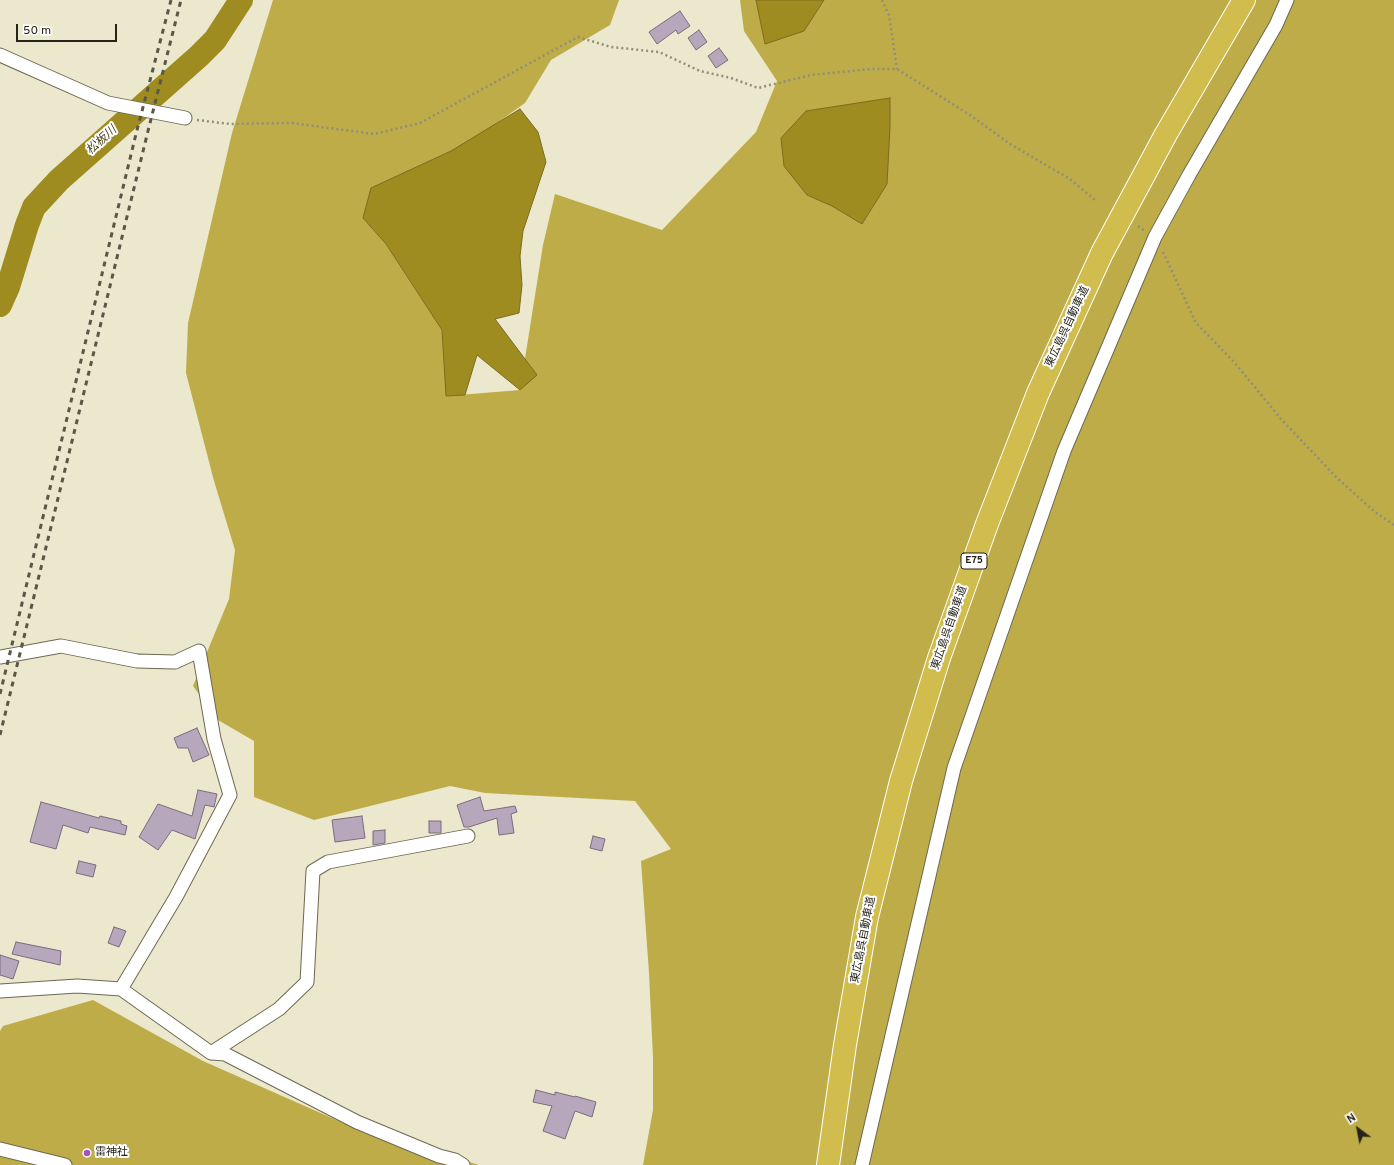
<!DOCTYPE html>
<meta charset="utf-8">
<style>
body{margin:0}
#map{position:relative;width:1394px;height:1165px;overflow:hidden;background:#ece8cd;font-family:Overpass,sans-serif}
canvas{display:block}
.north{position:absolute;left:1338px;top:1109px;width:40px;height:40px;-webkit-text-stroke:3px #fff;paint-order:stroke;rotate:328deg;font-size:11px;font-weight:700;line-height:16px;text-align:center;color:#26241a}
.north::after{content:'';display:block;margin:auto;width:14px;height:18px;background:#26241a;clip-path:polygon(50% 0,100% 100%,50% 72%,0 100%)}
.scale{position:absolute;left:16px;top:24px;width:101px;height:18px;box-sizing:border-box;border:2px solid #26241a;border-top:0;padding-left:5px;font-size:12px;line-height:14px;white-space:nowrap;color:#26241a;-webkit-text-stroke:3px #fff;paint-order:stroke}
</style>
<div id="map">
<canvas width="1394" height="1165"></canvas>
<div class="north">N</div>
<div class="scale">50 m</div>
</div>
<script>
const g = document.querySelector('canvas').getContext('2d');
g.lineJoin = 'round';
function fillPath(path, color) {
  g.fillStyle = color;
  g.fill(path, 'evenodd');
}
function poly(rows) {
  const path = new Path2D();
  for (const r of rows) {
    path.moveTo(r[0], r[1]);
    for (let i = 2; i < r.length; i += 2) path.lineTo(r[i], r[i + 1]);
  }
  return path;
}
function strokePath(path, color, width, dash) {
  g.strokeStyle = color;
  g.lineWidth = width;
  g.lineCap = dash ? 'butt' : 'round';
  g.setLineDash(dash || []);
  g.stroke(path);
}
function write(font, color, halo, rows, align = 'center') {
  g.font = font + ' Overpass,"Noto Sans JP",sans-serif';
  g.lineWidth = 4;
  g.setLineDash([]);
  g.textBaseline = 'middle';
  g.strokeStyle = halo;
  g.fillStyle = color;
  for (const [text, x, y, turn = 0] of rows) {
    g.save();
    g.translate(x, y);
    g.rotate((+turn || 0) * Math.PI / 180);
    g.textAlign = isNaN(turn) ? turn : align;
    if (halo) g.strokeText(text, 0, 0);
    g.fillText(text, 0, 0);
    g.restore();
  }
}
const forest = poly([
 [273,0,619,0,610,25,551,60,525,103,363,218,386,244,442,330,447,396,520,390,543,245,555,194,662,230,756,132,777,81,744,31,740,0,1394,0,1394,1165,643,1165,653,1110,653,1058,649,973,641,861,671,849,635,801,485,793,450,786,314,820,254,797,254,741,218,720,193,686,229,599,235,550,214,481,186,373,188,323,232,133],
 [93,1000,203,1061,341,1122,479,1165,0,1165,0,1031,3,1026]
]);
const water = poly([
 [756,0,824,0,804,31,765,44,756,0],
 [890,98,890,127,887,184,862,224,832,206,807,195,784,166,781,138,806,111,890,98],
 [520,109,538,132,546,162,523,231,520,256,522,285,519,313,495,319,537,375,520,390,477,355,465,395,446,396,442,330,386,244,363,218,371,188,451,151,520,109]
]);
const river = poly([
 [0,305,8,287,27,225,34,207,59,180,199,56,215,40,241,0]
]);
const building = poly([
 [680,11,690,26,678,34,676,30,657,44,649,32,680,11],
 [699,30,707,42,696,50,688,38,699,30],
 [719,48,728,60,716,68,708,56,719,48],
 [197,728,209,755,193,762,188,748,178,748,174,738,197,728],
 [198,790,217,794,214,807,205,805,195,839,172,830,158,850,139,837,158,804,192,816,198,790],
 [480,797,484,811,515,806,517,812,511,814,514,833,499,835,497,818,469,827,464,827,457,805,480,797],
 [41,802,99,818,100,816,121,821,121,824,127,826,125,835,90,827,88,833,63,825,56,849,30,842,41,802],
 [362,816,365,838,335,842,332,820,362,816],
 [429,821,441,821,441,833,429,833,429,821],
 [385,830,385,843,373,845,373,831,385,830],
 [593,836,605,839,602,851,590,848,593,836],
 [79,861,96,865,93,877,76,873,79,861],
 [114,927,126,931,119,947,108,943,114,927],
 [16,942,61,951,60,965,12,954,16,942],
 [0,955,19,961,13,979,0,975,0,955],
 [536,1090,555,1095,555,1092,575,1097,575,1096,596,1102,592,1117,575,1111,565,1139,543,1131,552,1106,533,1102,536,1090]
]);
const path = poly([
 [882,0,889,15,897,69],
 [197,120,230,124,292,123,374,134,420,123,578,37,611,47,659,52,700,71,731,78,758,88,811,75,871,69,897,69,970,115,1010,144,1070,179,1095,200],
 [1138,226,1145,231],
 [1163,252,1196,323,1235,363,1281,419,1336,477,1375,512,1394,525]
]);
const minor = poly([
 [0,55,108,103,185,118],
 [0,657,61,646,137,661,175,662,199,651,214,739,230,795,176,897,121,989],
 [0,991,77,986,121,989,211,1053,225,1054,357,1122,439,1156,455,1160,463,1165],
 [211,1053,279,1009,307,982,313,871,328,862,468,836],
 [0,1149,65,1165],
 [862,1165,954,768,1064,451,1155,237,1189,175,1276,25,1287,0]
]);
const motorway = poly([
 [828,1165,845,1045,867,917,901,781,939,658,987,524,1038,393,1102,253,1166,134,1244,0]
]);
const rail = poly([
 [0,694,136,134,171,0],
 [0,735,148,131,181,0]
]);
const markers = [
 [87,1153,4,"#a851be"]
];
const shields = [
 [974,561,26]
];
const shieldNames = [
 ["E75",974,561]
];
const streetNames = [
 ["東広島呉自動車道",1068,327,-65],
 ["東広島呉自動車道",950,628,-71],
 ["東広島呉自動車道",864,940,-79]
];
const poiNames = [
 ["雷神社",95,1153]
];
const waterNames = [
 ["松板川",102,141,-42]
];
fillPath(forest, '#beac48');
fillPath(water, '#9e8c21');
strokePath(water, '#7a6d1f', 1);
strokePath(river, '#9e8c21', 24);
fillPath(building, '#b7a7bc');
strokePath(building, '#7a6b7e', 1);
strokePath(minor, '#6d6952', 15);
strokePath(motorway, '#fff', 24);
strokePath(path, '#918e7b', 2.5, [2, 3]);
strokePath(minor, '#fff', 13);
strokePath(motorway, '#d1bd4e', 22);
strokePath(rail, '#5a5749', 3, [5, 5]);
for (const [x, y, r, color] of markers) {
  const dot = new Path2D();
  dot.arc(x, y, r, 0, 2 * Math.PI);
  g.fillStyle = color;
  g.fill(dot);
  strokePath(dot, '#fff', 1.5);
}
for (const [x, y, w] of shields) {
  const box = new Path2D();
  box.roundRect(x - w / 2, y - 8, w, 16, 3);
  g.fillStyle = '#fff';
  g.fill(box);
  strokePath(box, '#26241a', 1);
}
write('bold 10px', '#26241a', null, shieldNames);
write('11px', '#26241a', '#fff', streetNames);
write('11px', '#26241a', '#fff', poiNames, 'left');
write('italic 12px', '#494117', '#fff', waterNames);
</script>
